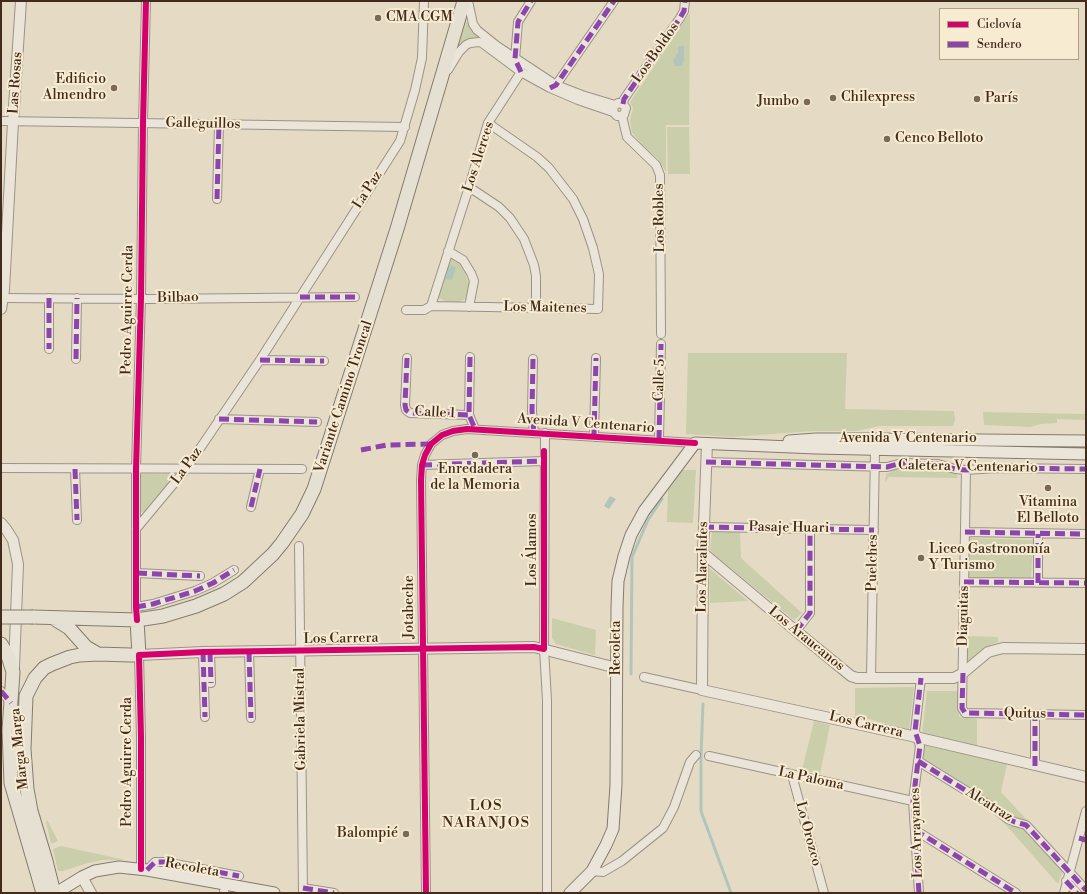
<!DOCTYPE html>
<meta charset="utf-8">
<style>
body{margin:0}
#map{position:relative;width:1087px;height:894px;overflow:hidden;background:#e5dbc5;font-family:"Libre Bodoni",serif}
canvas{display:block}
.frame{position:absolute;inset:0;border:2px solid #412b1c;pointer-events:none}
.legend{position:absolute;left:939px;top:8px;width:140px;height:52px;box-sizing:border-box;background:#f7ebd1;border:1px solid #ae9e89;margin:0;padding:5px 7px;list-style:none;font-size:12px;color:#412b1c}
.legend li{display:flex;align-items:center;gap:8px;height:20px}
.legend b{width:20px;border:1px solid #ae9e89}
</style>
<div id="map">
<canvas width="1087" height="894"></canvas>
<div class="frame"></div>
<ul class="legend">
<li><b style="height:5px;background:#d6006c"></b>Ciclovía</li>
<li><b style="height:5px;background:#8e44ad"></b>Sendero</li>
</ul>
</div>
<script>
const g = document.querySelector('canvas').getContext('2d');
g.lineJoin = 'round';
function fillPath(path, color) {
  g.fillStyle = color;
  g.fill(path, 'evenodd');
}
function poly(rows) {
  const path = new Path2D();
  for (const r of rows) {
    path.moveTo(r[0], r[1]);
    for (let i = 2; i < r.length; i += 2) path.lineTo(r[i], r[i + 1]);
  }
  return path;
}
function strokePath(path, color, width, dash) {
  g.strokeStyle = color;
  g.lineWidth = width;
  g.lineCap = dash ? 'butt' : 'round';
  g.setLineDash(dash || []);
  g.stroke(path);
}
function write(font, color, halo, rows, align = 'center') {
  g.font = font + ' "Libre Bodoni",serif';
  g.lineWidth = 4;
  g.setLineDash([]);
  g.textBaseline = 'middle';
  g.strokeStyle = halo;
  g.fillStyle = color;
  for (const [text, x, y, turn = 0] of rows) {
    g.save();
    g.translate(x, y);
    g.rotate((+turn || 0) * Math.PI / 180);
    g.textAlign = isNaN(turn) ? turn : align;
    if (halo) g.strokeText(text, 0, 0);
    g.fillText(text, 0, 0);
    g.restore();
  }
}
const green = poly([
 [690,13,689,125,666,125,666,172,658,159,645,148,632,133,630,120,633,108,630,102],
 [466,21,473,31,483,39,457,49],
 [667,127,689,127,690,174,668,174],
 [452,258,459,263,465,273,469,285,465,299,457,303,448,302,436,297,449,259],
 [688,353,847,353,845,409,954,411,955,420,953,426,880,426,856,431,814,431,732,437,686,434],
 [983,412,1086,414,1086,420,1057,419,1057,423,1041,424,1030,427,984,425],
 [982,443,1086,445,1086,449,979,446],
 [900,466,940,466,955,471,958,478,889,477,885,482,886,474,891,472,890,469],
 [681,470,696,470,693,523,667,522,668,489],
 [141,474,169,474,170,481,145,512,140,512],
 [712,532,740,532,741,558,802,613,794,620,717,557,710,550],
 [970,538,1033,540,1031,579,969,577],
 [709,568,748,601,710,603],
 [552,618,596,630,595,655,556,644,552,638],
 [968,636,998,637,998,642,985,647,967,662],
 [914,687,909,730,869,719,855,716,855,688],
 [927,691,959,691,959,717,977,719,977,746,922,734],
 [814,721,830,725,820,774,802,770],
 [924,745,1007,764,1001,792,1028,821,1013,818,1003,809,923,760],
 [997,815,1012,825,1027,830,1063,870,1058,884],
 [47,820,58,841,51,844,46,821],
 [61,846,125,860,102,860,88,863,63,871,58,871,53,849]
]);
const water = poly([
 [678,46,684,46,684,60,682,66,675,66,673,60,678,53],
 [449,265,456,267,452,280,445,279],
 [610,496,616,499,609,509,604,506]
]);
const stream = poly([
 [631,674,632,557,648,520,662,499],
 [703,704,701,756,701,811,731,893]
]);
const minor = poly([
 [468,1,473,24,477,30,497,46,556,85,582,95,615,105],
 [448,70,459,52,466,45,470,43,479,42,482,43,521,72,550,88,578,100,613,112,617,116,619,116,624,115,626,108,623,104,618,103,614,106,613,112],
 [551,87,556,85,614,1],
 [623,104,624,99,680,18,684,11,685,1],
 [622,116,627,137,656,165,660,175,661,334],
 [1,121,405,127],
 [469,187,499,207,510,218,524,239,534,265,536,276,536,308],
 [217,199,219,124],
 [448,251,463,260,471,273,474,281,469,307],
 [1,298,151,299,355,297],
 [49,298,49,349],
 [431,306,469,187,488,123,521,72,515,59,518,22,531,1],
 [406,310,424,310,431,306,598,309,599,274,593,248,583,219,573,199,549,168,537,157,488,123],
 [470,357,469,415,475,429],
 [407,358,405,405,406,410,410,413,469,415],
 [76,359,77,298],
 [533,359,532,411,534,433],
 [260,360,324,361],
 [219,419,317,422],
 [545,433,544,649,547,700,547,893],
 [594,436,596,358],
 [659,440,661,344],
 [706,462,887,467,902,463,938,464,955,469,966,470,996,468,1086,469],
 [422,465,544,461],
 [1,468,302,469],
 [75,469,77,520],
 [966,470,962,708,965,713,1086,715],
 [251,507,260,469],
 [704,527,874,530],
 [136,529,186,469,260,360,400,141,415,90,422,58,424,1],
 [965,532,1086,534],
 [299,546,303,893],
 [137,573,200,576],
 [964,582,1086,583],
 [1038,583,1038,534],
 [136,607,153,604,195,591,213,583,234,570],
 [137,620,136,607,136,469,141,298,143,123,146,1],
 [796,631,810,613,810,529],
 [203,652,205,717],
 [210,652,211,683],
 [249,652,251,718],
 [139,655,141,737,141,869],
 [644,677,702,690],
 [871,677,875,450],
 [1,691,11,703],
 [709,756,913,801],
 [918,761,994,808,1008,819,1015,822,1026,825,1086,890],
 [1035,766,1035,715],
 [792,775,824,893],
 [915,830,1016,893],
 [147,870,155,862,164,862,239,876],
 [592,871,603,872,622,861,663,828,674,807,690,762,696,755],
 [1066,881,1077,893],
 [303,888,334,893],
 [224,893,225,884],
 [426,893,421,480,422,465,425,455,431,444,442,435,453,431,467,429,695,443],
 [919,893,913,801,920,746,915,731,921,678],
 [1064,893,1086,811]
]);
const tertiary = poly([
 [1,309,4,290,13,122,21,1],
 [707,443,703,553,702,690,907,735,1086,777],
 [1,523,6,529,13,540,18,564,14,667],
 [703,553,796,631,851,676,857,678,954,678,963,673,988,652,1003,648,1086,649],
 [139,655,203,652,534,647,617,668],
 [15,713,18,761],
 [82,877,91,893]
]);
const secondary = poly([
 [789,441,816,439,876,439,1086,441],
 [56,893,82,877,95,871,119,867,147,870,274,893],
 [570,893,592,871,606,845,613,829,616,785,617,607,618,581,624,556,631,535,644,511,695,443,816,448,1086,454]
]);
const primary = poly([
 [33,617,137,620,163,616,196,606,224,594,243,582,273,554,282,543,302,514,314,489,397,229,464,1],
 [53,618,69,628,86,647,98,654,130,655,139,655,137,620],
 [1,644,8,656,13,672,9,730,11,783,43,893],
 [54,893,46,861,31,811,27,789,24,749,26,696,35,678,44,668,52,664,70,657,80,655,98,654]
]);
const primaryBridge = poly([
 [1,617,33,617]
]);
const quiet = poly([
 [521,72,515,59,518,22,531,1],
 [550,88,556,85,614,1],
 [623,104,624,99,680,18,684,11,685,1],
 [217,199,219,124],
 [300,297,355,297],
 [49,298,49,349],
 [470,357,469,415,475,429],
 [407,358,405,405,406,410,410,413,469,415],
 [76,359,77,298],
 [533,359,532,411,534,433],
 [260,360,324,361],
 [219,419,317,422],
 [594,436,596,358],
 [659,440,661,344],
 [361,450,387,445,431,444],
 [706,462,887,467,902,463,938,464,955,469,966,470,996,468,1086,469],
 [422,465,544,461],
 [75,469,77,520],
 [251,507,260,469],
 [704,527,874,530],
 [965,532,1086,534],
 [137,573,200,576],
 [964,582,1086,583],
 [1038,583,1038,534],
 [136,607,153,604,195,591,213,583,234,570],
 [796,631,810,613,810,529],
 [203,652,205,717],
 [210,652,211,683],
 [249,652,251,718],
 [963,673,962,708,965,713,1086,715],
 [1,691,11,703],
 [918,761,994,808,1008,819,1015,822,1026,825,1086,890],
 [1035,766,1035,715],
 [915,830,1016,893],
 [1079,838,1086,840],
 [147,870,155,862,164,862,239,876],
 [1066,881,1077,893],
 [303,888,334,893],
 [919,893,913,801,920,746,915,731,921,678]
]);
const cycleway = poly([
 [137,620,136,607,136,469,141,298,143,123,146,1],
 [141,869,141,737,139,655,203,652,534,647,544,649,544,451],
 [426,893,421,480,422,465,425,455,431,444,442,435,453,431,467,429,695,443]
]);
const markers = [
 [378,18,4,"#7a6957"],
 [114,88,4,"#7a6957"],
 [833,98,4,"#7a6957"],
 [977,99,4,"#7a6957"],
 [807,102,4,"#7a6957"],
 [887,139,4,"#7a6957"],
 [475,455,4,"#7a6957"],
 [1048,488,4,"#7a6957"],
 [921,558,4,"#7a6957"],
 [406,834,4,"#7a6957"]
];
const poiNames = [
 ["CMA CGM",386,18],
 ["Edificio",106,80,"right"],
 ["Almendro",106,96,"right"],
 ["Chilexpress",841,98],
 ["París",985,99],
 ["Jumbo",799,102,"right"],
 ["Cenco Belloto",895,139],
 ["Enredadera",475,470,"center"],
 ["de la Memoria",475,486,"center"],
 ["Vitamina",1048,503,"center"],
 ["El Belloto",1048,519,"center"],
 ["Liceo Gastronomía",929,550],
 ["Y Turismo",929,566],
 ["Balompié",398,834,"right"]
];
const streetNames = [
 ["Los Boldos",656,53,-55],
 ["Las Rosas",16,83,-86],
 ["Galleguillos",203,124,1],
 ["Los Alerces",479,157,-72],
 ["La Paz",368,190,-57],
 ["Los Robles",660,218,-91],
 ["Bilbao",178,298,-1],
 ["Los Maitenes",545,308,1],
 ["Pedro Aguirre Cerda",128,310,-89],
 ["Calle 5",660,380,-88],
 ["Variante Camino Troncal",344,397,-72],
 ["Calle 1",435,413,3],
 ["Avenida V Centenario",586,424,4],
 ["Avenida V Centenario",908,439],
 ["La Paz",187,466,-54],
 ["Caletera V Centenario",968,467,1],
 ["Pasaje Huari",789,528,1],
 ["Los Álamos",533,550,-90],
 ["Puelches",873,563,-89],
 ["Los Alacalufes",703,567,-89],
 ["Jotabeche",410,607,-90],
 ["Diaguitas",964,616,-89],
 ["Los Carrera",341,639,-1],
 ["Los Araucanos",806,639,39],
 ["Recoleta",617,648,-90],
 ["Quitus",1025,714,1],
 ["Gabriela Mistral",301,719,-91],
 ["Los Carrera",866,725,13],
 ["Marga Marga",20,749,-96],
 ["Pedro Aguirre Cerda",128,762,-90],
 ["La Paloma",811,779,12],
 ["Alcatraz",989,805,32],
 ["Los Arrayanes",917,833,-92],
 ["Lo Orozco",808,834,75],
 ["Recoleta",192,868,10]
];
const neighbourhoodNames = [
 ["LOS",486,806],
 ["NARANJOS",486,823]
];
fillPath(green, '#caceaa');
fillPath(water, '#b2c5ba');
strokePath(stream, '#b2c5ba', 3);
strokePath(minor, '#9b9385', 10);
strokePath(tertiary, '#9b9385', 12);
strokePath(secondary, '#847b6f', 13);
strokePath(primary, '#847b6f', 15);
strokePath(minor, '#eae4d9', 8);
strokePath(tertiary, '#eae4d9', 10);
strokePath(secondary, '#eae4d9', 11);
strokePath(primary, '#e6e0d3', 13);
strokePath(primaryBridge, '#847b6f', 15, []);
strokePath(primaryBridge, '#e6e0d3', 13);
strokePath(quiet, '#8e44ad', 5, [10, 5]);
strokePath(cycleway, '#d6006c', 6);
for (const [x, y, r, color] of markers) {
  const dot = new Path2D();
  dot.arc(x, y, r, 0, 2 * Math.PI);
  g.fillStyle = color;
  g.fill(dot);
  strokePath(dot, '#f7ebd1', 1.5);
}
write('14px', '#412b1c', '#f7ebd1', poiNames, 'left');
write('14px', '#412b1c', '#f7ebd1', streetNames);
g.letterSpacing = '1px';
write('15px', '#412b1c', '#f7ebd1', neighbourhoodNames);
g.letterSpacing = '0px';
</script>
